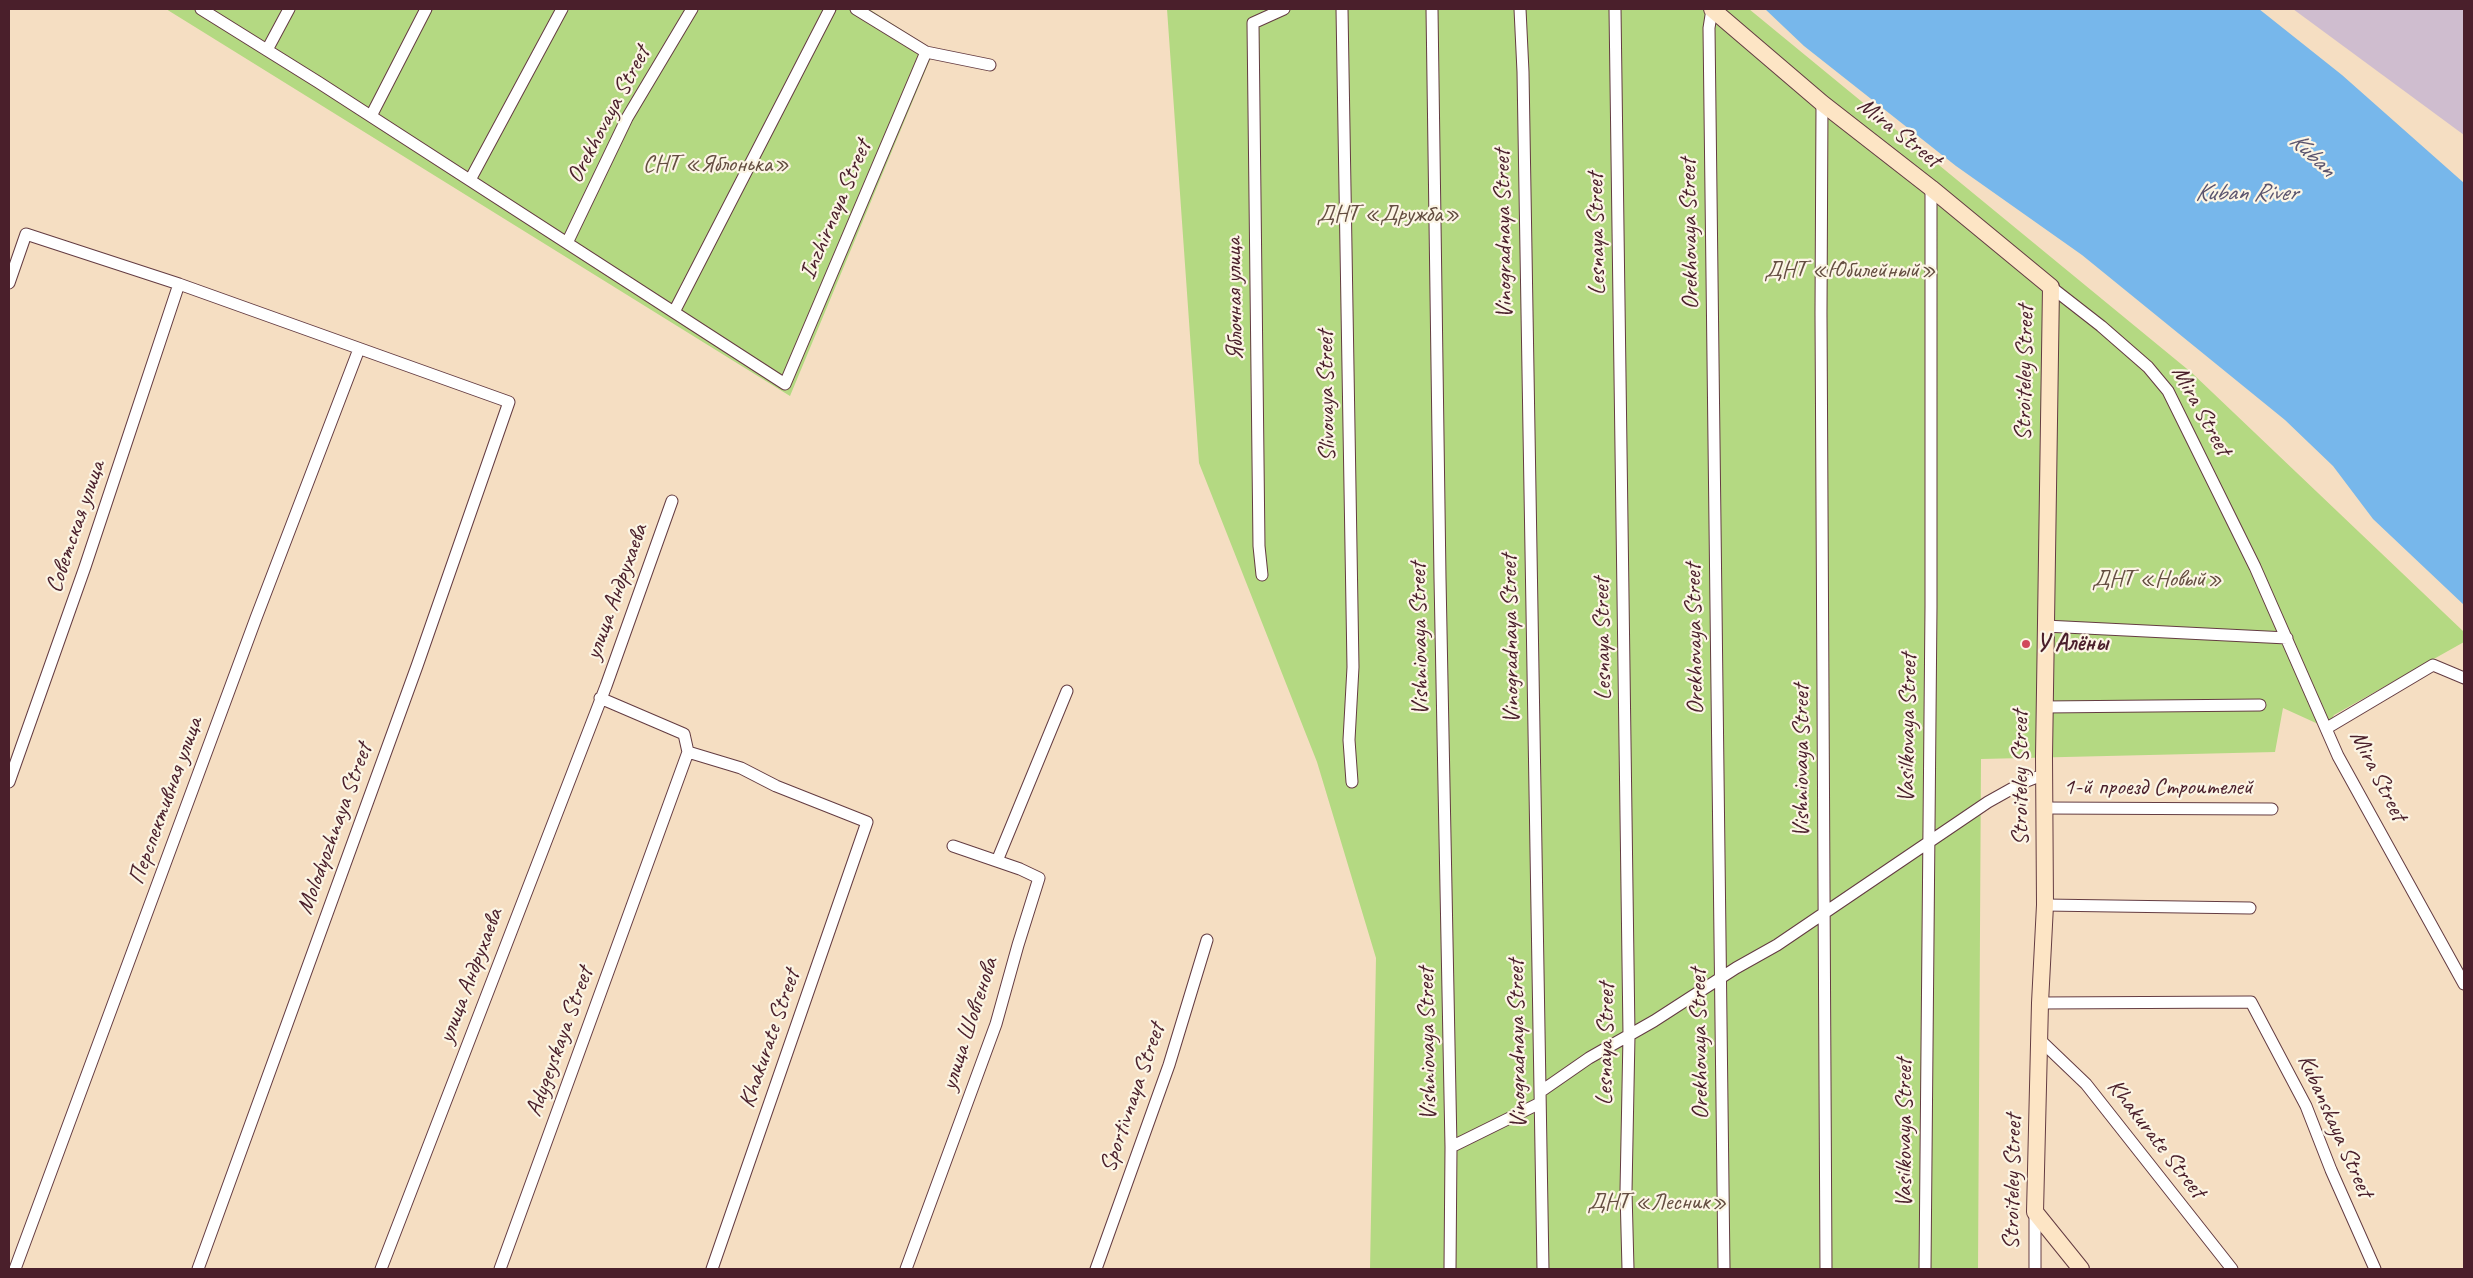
<!DOCTYPE html>
<meta charset="utf-8">
<style>
body{margin:0}
#map{position:relative;width:2473px;height:1278px;overflow:hidden;background:#f5dec2;font-family:Caveat,sans-serif}
canvas{display:block}
.frame{position:absolute;inset:0;border:10px solid #4a1f2b;pointer-events:none}
</style>
<div id="map">
<canvas width="2473" height="1278"></canvas>
<div class="frame"></div>
</div>
<script>
const g = document.querySelector('canvas').getContext('2d');
g.lineJoin = 'round';
function fillPath(path, color) {
  g.fillStyle = color;
  g.fill(path, 'evenodd');
}
function poly(rows) {
  const path = new Path2D();
  for (const r of rows) {
    path.moveTo(r[0], r[1]);
    for (let i = 2; i < r.length; i += 2) path.lineTo(r[i], r[i + 1]);
  }
  return path;
}
function strokePath(path, color, width, dash) {
  g.strokeStyle = color;
  g.lineWidth = width;
  g.lineCap = dash ? 'butt' : 'round';
  g.setLineDash(dash || []);
  g.stroke(path);
}
function write(font, color, halo, rows, align = 'center') {
  g.font = font + ' Caveat,sans-serif';
  g.lineWidth = 4.5;
  g.setLineDash([]);
  g.textBaseline = 'middle';
  g.strokeStyle = halo;
  g.fillStyle = color;
  for (const [text, x, y, turn = 0] of rows) {
    g.save();
    g.translate(x, y);
    g.rotate((+turn || 0) * Math.PI / 180);
    g.textAlign = isNaN(turn) ? turn : align;
    if (halo) g.strokeText(text, 0, 0);
    g.fillText(text, 0, 0);
    g.restore();
  }
}
const industrial = poly([
 [2293,9,2464,9,2464,135]
]);
const green = poly([
 [166,9,869,9,934,50,790,396],
 [1167,9,1749,9,2192,373,2464,632,2464,642,2334,715,2327,728,2283,708,2275,752,1981,759,1978,1269,1370,1269,1376,958,1317,762,1199,463]
]);
const water = poly([
 [1765,9,2259,9,2342,75,2464,183,2464,605,2373,519,2333,466,2285,420,2082,255,1956,166,1804,46]
]);
const street = poly([
 [201,9,318,82,785,384,926,52],
 [856,9,926,52,990,65],
 [1342,9,1353,667,1349,740,1352,782],
 [1432,9,1440,578,1451,1147,1450,1269],
 [1520,9,1523,72,1543,1269],
 [1615,9,1629,1035,1626,1191,1628,1269],
 [1712,9,1709,28,1724,1269],
 [267,50,289,9],
 [1822,103,1821,313,1826,1269],
 [371,116,426,9],
 [470,180,562,9],
 [567,243,627,118,692,9],
 [9,283,26,234,179,284,509,402,417,666,198,1269],
 [2051,287,2101,326,2148,367,2168,391,2255,567,2338,756,2464,984],
 [674,312,830,9],
 [1262,575,1259,546,1253,23,1284,9],
 [2045,626,2287,638],
 [600,698,684,734,688,752],
 [2044,707,2260,705],
 [2327,728,2433,665,2464,678],
 [9,782,85,567,179,284],
 [2044,808,2272,809],
 [997,861,1067,691],
 [2045,905,2250,908],
 [2040,1003,2251,1002,2306,1106,2331,1170,2375,1269],
 [2040,1040,2086,1084,2232,1269],
 [1540,1092,1589,1058,1654,1021,1736,968,1777,945,1988,802,2022,783,2045,774],
 [1451,1147,1540,1103],
 [15,1269,256,618,359,349],
 [381,1269,606,686,672,501],
 [500,1269,688,752,741,768,776,786,867,822,712,1269],
 [906,1269,996,1024,1018,945,1039,878,1020,869,953,846],
 [1096,1269,1169,1065,1207,940],
 [1925,1269,1931,606,1931,188],
 [2035,1269,2035,1212]
]);
const secondary = poly([
 [1712,9,1822,103,1931,188,2051,287,2044,757,2045,905,2040,1003,2035,1212,2081,1269]
]);
const markers = [
 [2026,644,5,"#d1495b"]
];
const streetNames = [
 ["Orekhovaya Street",609,115,-62],
 ["Mira Street",1899,133,38],
 ["Inzhirnaya Street",836,210,-67],
 ["Vinogradnaya Street",1504,234,-91],
 ["Lesnaya Street",1597,234,-91],
 ["Orekhovaya Street",1690,234,-91],
 ["Яблочная улица",1235,299,-91],
 ["Stroiteley Street",2025,373,-89],
 ["Slivovaya Street",1327,396,-91],
 ["Mira Street",2201,411,61],
 ["Советская улица",76,527,-71],
 ["улица Андрухаева",617,592,-70],
 ["Vishniovaya Street",1420,639,-91],
 ["Vinogradnaya Street",1511,639,-91],
 ["Lesnaya Street",1603,639,-91],
 ["Orekhovaya Street",1695,639,-91],
 ["Vasilkovaya Street",1908,728,-89],
 ["Vishniovaya Street",1802,761,-90],
 ["Mira Street",2378,776,63],
 ["Stroiteley Street",2021,778,-90],
 ["1-й проезд Строителей",2158,788],
 ["Перспективная улица",166,801,-70],
 ["Molodyozhnaya Street",335,829,-70],
 ["улица Андрухаева",471,976,-69],
 ["улица Шовгенова",970,1024,-72],
 ["Khakurate Street",770,1039,-71],
 ["Adygeyskaya Street",560,1042,-70],
 ["Vishniovaya Street",1428,1044,-91],
 ["Vinogradnaya Street",1518,1044,-91],
 ["Lesnaya Street",1606,1044,-89],
 ["Orekhovaya Street",1700,1044,-91],
 ["Sportivnaya Street",1133,1098,-71],
 ["Kubanskaya Street",2335,1126,66],
 ["Vasilkovaya Street",1905,1133,-90],
 ["Khakurate Street",2156,1139,52],
 ["Stroiteley Street",2013,1182,-89]
];
const parkNames = [
 ["СНТ «Яблонька»",716,165],
 ["ДНТ «Дружба»",1388,215],
 ["ДНТ «Юбилейный»",1850,271],
 ["ДНТ «Новый»",2157,580],
 ["ДНТ «Лесник»",1657,1203]
];
const poiNames = [
 ["У Алёны",2036,644]
];
const waterNames = [
 ["Kuban",2312,155,43],
 ["Kuban River",2246,193]
];
fillPath(industrial, '#cfbdcf');
fillPath(green, '#b4d982');
fillPath(water, '#77b7eb');
strokePath(street, '#643c42', 13);
strokePath(secondary, '#643c42', 18);
strokePath(street, '#fff', 11);
strokePath(secondary, '#fde5c5', 16);
for (const [x, y, r, color] of markers) {
  const dot = new Path2D();
  dot.arc(x, y, r, 0, 2 * Math.PI);
  g.fillStyle = color;
  g.fill(dot);
  strokePath(dot, '#fcf5e5', 2);
}
write('24px', '#4a1f2b', '#fcf5e5', streetNames);
write('24px', '#644e41', '#fcf5e5', parkNames);
write('bold 24px', '#4a1f2b', '#fcf5e5', poiNames, 'left');
write('italic 25px', '#5a546e', '#fcf5e5', waterNames);
</script>
